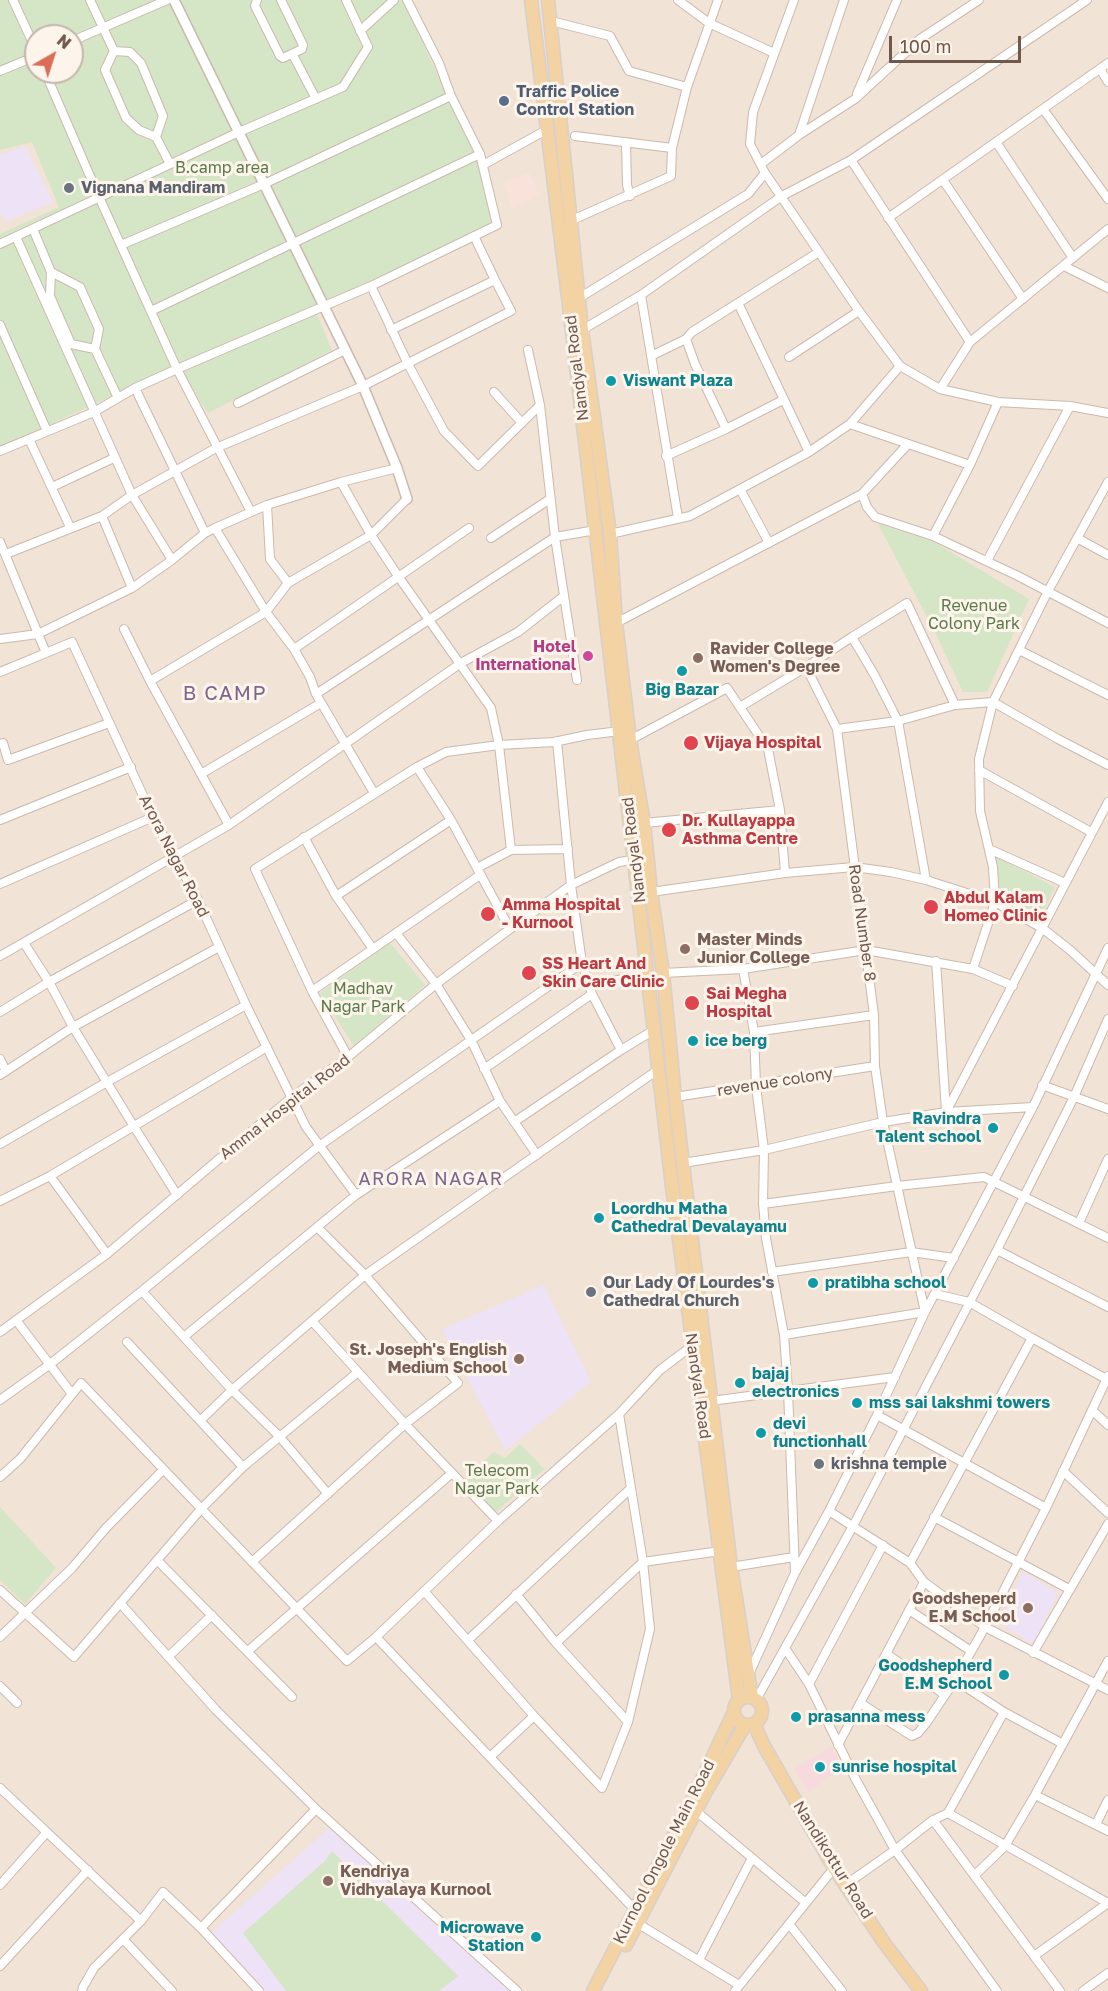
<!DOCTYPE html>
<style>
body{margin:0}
#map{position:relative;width:1108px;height:1991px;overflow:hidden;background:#faf1e5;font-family:"Golos Text",sans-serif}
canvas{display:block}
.north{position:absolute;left:24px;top:24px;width:60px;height:60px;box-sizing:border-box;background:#fdf5eb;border:2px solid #c5b6ac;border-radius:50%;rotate:39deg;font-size:16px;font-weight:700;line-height:24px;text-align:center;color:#71584d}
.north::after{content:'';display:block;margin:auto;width:21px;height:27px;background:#d96d56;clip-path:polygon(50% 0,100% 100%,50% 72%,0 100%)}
.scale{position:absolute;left:889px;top:36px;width:132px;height:27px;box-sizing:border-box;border:3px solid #71584d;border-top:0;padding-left:8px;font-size:18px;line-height:21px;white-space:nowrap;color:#71584d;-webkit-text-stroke:4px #fdf5eb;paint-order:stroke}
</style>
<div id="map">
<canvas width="1108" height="1991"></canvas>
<div class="north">N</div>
<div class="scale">100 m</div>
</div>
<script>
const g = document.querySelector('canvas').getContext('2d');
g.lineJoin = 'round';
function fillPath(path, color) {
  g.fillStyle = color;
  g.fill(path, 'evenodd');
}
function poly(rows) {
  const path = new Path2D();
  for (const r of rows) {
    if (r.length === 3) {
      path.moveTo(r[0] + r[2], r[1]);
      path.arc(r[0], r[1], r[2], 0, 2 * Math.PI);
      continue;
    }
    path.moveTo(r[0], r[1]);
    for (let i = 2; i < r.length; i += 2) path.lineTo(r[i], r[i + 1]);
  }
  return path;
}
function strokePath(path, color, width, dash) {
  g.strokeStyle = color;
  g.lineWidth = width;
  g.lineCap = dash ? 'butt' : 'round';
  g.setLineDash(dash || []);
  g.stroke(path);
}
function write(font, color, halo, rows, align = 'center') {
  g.font = font + ' "Golos Text",sans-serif';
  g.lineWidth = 6;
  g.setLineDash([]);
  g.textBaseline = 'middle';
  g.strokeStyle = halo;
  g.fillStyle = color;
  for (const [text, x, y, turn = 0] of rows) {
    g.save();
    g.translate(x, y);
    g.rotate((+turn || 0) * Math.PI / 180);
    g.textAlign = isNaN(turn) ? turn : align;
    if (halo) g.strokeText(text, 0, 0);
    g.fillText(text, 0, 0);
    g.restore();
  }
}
const residential = poly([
 [0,0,1108,0,1108,1991,0,1991],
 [36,36,72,36,72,72,36,72]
]);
const commercial = poly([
 [529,172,540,195,512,209,503,183]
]);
const education = poly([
 [25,146,53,202,5,222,0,212,0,155],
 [544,1285,591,1382,505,1451,442,1329],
 [1023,1571,1058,1593,1033,1644,999,1623],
 [329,1828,509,1991,266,1991,210,1934]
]);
const medical = poly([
 [832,1746,841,1768,808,1792,794,1769]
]);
const green = poly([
 [0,0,403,0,450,102,478,158,493,223,314,307,332,350,208,413,178,366,0,447,0,234,59,207,32,142,0,150],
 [36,36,72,36,72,72,36,72],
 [878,524,932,541,1029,599,987,692,963,692,935,632],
 [996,857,1055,887,1041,916,998,894],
 [390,943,425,985,354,1046,320,993],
 [520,1444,544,1469,496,1512,465,1478,494,1452,505,1458],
 [0,1507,56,1568,25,1604,0,1580],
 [332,1851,458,1976,439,1991,286,1991,243,1933,325,1861]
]);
const minor = poly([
 [13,0,36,50],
 [90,0,114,51],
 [257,0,255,6,280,56,283,58,302,49,303,45,281,0],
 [678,0,709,23,774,53],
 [794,0,753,112,750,144,765,173,859,311,900,366,940,389,998,402,1070,406,1108,413],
 [551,21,610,36,629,71,687,87],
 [360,31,394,0],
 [72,41,167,0],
 [114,51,105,70,126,118,139,130,156,137,170,164],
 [114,51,130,52,141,63,163,116,156,137],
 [293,55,316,99],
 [1100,69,1108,82],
 [0,71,36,56],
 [45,72,99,197,177,369,251,512],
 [857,94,897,0],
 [1043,109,1108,199],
 [799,135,844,0],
 [575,136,672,148],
 [626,142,627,185,630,196],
 [996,142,1073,258],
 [851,160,970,342],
 [761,164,799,135,855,99,920,39,979,0],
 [483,165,548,129],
 [943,180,1023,299],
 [888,218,1108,63],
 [570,221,671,176,672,148,687,87,718,0],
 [33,229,51,272,50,296,71,344,95,349],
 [16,237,132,495,172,560],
 [0,244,239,132,343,87,368,47,346,0],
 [121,245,264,184,451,96],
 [1064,266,1108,288],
 [51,272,80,287,99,329,95,349,118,398],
 [371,286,408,364,444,431,478,466,540,405],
 [641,295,678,518],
 [579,298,748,194,765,173],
 [738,303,692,332,686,339,695,364,726,429,783,400],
 [151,311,480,154],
 [0,325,47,431],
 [391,330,495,280,474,236],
 [582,330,641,295,782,196,851,160,1087,0],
 [528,350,540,405,555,537,577,680],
 [651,356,686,339],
 [789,357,859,311],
 [135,388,205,533],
 [940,389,970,342,1108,229],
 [494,392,522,423],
 [238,403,345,350],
 [850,424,970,465],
 [29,439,70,527],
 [0,451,94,412,135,388,177,369,371,286,497,225,480,154,451,96,439,63,407,0],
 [809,452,738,303,819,252],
 [666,456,726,429],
 [341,482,371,535,398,576,491,708,499,745,511,850],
 [52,487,114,458],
 [740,489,769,543],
 [862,494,867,507,875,517,933,536,1018,576,1108,623],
 [267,505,270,559,288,583],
 [102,516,132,588],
 [215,528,266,612,294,649,310,677,316,694,374,793],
 [610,534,690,516,809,452,850,424,900,366],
 [933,536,970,465,998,402],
 [491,538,550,499],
 [1077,538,1108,555],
 [0,542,46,653,72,642,153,817,198,900,246,1005,306,1127,356,1195],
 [6,554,102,516,132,495,216,448,363,386,511,311,495,280],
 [987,561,1070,406],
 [616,623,862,494,908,444],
 [124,629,150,681,229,825],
 [852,637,907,603,955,705,993,702,1058,739,1108,765],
 [0,639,38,634,132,588,172,560,205,533,215,528,267,505,341,482,397,468],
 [294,649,469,528],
 [1019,650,1108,695],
 [0,672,46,653],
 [150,681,266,612,288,583,371,535,407,499],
 [316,694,555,537,596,530],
 [740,707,806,667,852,637,875,676,898,721,926,880],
 [837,729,898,721,955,705],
 [630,740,727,688,768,749,780,810,785,873],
 [557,741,571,885,582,963,592,994,621,1050],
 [0,744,3,743,8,760,109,723],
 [417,767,446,752,499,745,554,742,587,735,620,731],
 [979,770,1091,832],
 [201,774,321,703],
 [0,820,131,767],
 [644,823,780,810],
 [304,837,336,896,373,949],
 [989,849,1065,883],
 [477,868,511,850,568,849],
 [0,884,153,817],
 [651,892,785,873,854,867,891,872,926,880,995,902,1042,928,1070,950,1108,985],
 [336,896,451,820],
 [396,933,436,984,471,1040,500,1101,537,1155],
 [24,943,49,982,73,1027,133,1125,177,1195],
 [0,956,229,825,461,663,518,632,564,596],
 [936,961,946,1111],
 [743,969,754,1032,756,1086,764,1150,763,1204,766,1238,784,1335,788,1390,795,1572],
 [973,969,995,902,993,867,980,811,979,759,993,702,1048,591,1108,482],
 [663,973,743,969,866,950,973,969,1013,986],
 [588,984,648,976],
 [312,991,480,875],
 [0,1012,49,982,198,900],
 [754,1032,874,1015],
 [348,1057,312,991,255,869,417,767,451,820,510,929],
 [0,1059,6,1071],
 [484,1069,592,994],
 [0,1075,73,1027,219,947],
 [1042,1085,1108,1109],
 [675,1097,875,1066],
 [946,1112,1108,802],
 [514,1122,621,1050,654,1030],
 [0,1144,107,1082,246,1005],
 [683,1163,764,1150,883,1122,946,1112,1033,1107],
 [50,1176,107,1254],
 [0,1201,50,1176,267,1047],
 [763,1204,897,1186,984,1177,1108,1238],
 [1079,1223,1108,1159],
 [997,1250,1108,1307],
 [772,1272,911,1252,954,1258],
 [142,1291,232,1390,279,1436,328,1494],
 [16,1320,72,1394],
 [312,1321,405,1424,498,1521],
 [0,1332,107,1254,292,1097,348,1057,436,984,510,929,571,885,619,862,648,858],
 [784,1335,925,1312,883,1122,875,1066,874,1015,837,729,806,667],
 [185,1336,356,1195,500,1101],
 [1032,1338,1108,1380],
 [127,1342,243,1467],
 [0,1400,49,1365,142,1291,319,1146,582,963],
 [711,1401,895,1377],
 [1092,1410,1108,1425],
 [877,1415,1046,1508],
 [201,1420,232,1390,365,1275,317,1227],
 [1063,1471,1108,1513],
 [0,1477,20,1459,81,1383,347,1661,376,1637,498,1521,619,1414,660,1370,693,1345],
 [829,1511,910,1563,924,1582,985,1627,1108,1690],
 [934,1517,1069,1589],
 [157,1560,292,1697],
 [252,1562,405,1424,458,1383,365,1275,659,1069],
 [910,1563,1032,1338,969,1302,935,1294],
 [731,1567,794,1557],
 [0,1590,74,1657,201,1509,243,1467,358,1372],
 [424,1591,534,1716,602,1788,628,1722,650,1629,643,1562,619,1414],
 [516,1594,556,1643],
 [120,1603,216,1710,316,1809],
 [909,1610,971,1651],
 [0,1637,72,1568,106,1528,163,1470],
 [376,1637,635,1910],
 [468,1640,631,1488],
 [785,1648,809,1684,855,1778,895,1850,997,1991],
 [248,1651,452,1473],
 [1033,1653,1108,1524],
 [887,1654,945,1695],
 [169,1656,212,1615],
 [749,1674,795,1573,829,1511,877,1415,925,1312,1033,1107,1108,948],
 [809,1684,883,1545],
 [0,1686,17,1703],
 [756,1700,853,1526,997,1250,1074,1097,1108,1019],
 [860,1703,912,1736,918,1733,927,1722,955,1680],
 [628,1722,556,1643,643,1562,720,1551],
 [1063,1744,1004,1712,955,1680,985,1627,1046,1508,1108,1376],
 [838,1745,924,1582],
 [490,1757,534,1716],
 [0,1788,141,1921,163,1892,201,1928,259,1991],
 [1035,1795,1108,1831],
 [696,1811,806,1903],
 [948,1813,1108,1903],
 [933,1820,1060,1991],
 [1096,1824,1108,1800],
 [975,1875,1005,1846,1035,1795,1108,1661],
 [0,1885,47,1832],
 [845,1885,895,1850,933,1820,948,1813,1004,1712],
 [637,1923,739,1985],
 [789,1924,842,1991],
 [201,1928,316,1809,517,1991],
 [123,1939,172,1991],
 [1034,1956,1108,1903],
 [699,1960,752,1858],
 [0,1966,88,1870],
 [82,1991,83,1987,94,1968,141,1921],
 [735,1991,834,1868],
 [1083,1991,1108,1973]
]);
const tertiary = poly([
 [174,0,363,386,397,468,407,499]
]);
const primary = poly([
 [531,0,569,305,672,1186,739,1700],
 [548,0,582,330,610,534,616,623,630,740,644,823,651,892,663,973,675,1097,731,1567,752,1698],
 [748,1711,14],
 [754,1724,764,1746,834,1868,885,1944,921,1991],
 [626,1945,704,1795,745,1725],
 [593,1991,693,1798,734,1712]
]);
const markers = [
 [504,101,6,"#5c6f8a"],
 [69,188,6,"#6b7280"],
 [611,381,6,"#0f9aa8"],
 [588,656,6,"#d1479c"],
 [698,658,6,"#8d6e63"],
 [682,671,6,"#0f9aa8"],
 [691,743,8,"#e0444e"],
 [669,830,8,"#e0444e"],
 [931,907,8,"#e0444e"],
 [488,914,8,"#e0444e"],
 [685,949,6,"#8d6e63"],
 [529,973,8,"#e0444e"],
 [692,1003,8,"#e0444e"],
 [693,1041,6,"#0f9aa8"],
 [993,1128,6,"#0f9aa8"],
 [599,1218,6,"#0f9aa8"],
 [813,1283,6,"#0f9aa8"],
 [591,1292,6,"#6b7280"],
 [519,1359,6,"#8d6e63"],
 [740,1383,6,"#0f9aa8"],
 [857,1403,6,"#0f9aa8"],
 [761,1433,6,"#0f9aa8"],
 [819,1464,6,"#6b7280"],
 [1028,1608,6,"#8d6e63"],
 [1004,1675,6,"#0f9aa8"],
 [796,1717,6,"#0f9aa8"],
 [820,1767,6,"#0f9aa8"],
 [328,1881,6,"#8d6e63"],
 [536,1937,6,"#0f9aa8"]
];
const serviceNames = [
 ["Traffic Police",516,92],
 ["Control Station",516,110]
];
const parkNames = [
 ["B.camp area",222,168],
 ["Revenue",974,606],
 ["Colony Park",974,624],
 ["Madhav",363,989],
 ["Nagar Park",363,1007],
 ["Telecom",497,1471],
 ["Nagar Park",497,1489]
];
const worshipNames = [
 ["Vignana Mandiram",81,188],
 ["Our Lady Of Lourdes's",603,1283],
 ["Cathedral Church",603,1301],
 ["krishna temple",831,1464]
];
const streetNames = [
 ["Nandyal Road",577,368,-97],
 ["Nandyal Road",634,850,-97],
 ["Arora Nagar Road",174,856,63],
 ["Road Number 8",862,923,82],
 ["revenue colony",775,1082,-9],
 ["Amma Hospital Road",285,1107,-38],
 ["Nandyal Road",698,1386,82],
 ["Kurnool Ongole Main Road",664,1852,-63],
 ["Nandikottur Road",833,1860,58]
];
const cultureNames = [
 ["Viswant Plaza",623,381],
 ["Big Bazar",682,690,"center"],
 ["ice berg",705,1041],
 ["Ravindra",981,1119,"right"],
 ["Talent school",981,1137,"right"],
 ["Loordhu Matha",611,1209],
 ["Cathedral Devalayamu",611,1227],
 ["pratibha school",825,1283],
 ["bajaj",752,1374],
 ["electronics",752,1392],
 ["mss sai lakshmi towers",869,1403],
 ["devi",773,1424],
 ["functionhall",773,1442],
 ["Goodshepherd",992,1666,"right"],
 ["E.M School",992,1684,"right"],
 ["prasanna mess",808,1717],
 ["sunrise hospital",832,1767],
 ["Microwave",524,1928,"right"],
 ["Station",524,1946,"right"]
];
const hotelNames = [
 ["Hotel",576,647],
 ["International",576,665]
];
const educationNames = [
 ["Ravider College",710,649],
 ["Women's Degree",710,667],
 ["Master Minds",697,940],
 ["Junior College",697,958],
 ["St. Joseph's English",507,1350,"right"],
 ["Medium School",507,1368,"right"],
 ["Goodsheperd",1016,1599,"right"],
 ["E.M School",1016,1617,"right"],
 ["Kendriya",340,1872],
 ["Vidhyalaya Kurnool",340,1890]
];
const healthNames = [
 ["Vijaya Hospital",704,743],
 ["Dr. Kullayappa",682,821],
 ["Asthma Centre",682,839],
 ["Abdul Kalam",944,898],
 ["Homeo Clinic",944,916],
 ["Amma Hospital",502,905],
 ["- Kurnool",502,923],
 ["SS Heart And",542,964],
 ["Skin Care Clinic",542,982],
 ["Sai Megha",706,994],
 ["Hospital",706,1012]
];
const neighbourhoodNames = [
 ["ARORA NAGAR",431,1179]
];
const quarterNames = [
 ["B CAMP",225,694]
];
fillPath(residential, '#f1e3d5');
fillPath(commercial, '#f9e2da');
fillPath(education, '#eee2f6');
fillPath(medical, '#f7dade');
fillPath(green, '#d4e6c5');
strokePath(minor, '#cbb9ad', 10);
strokePath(tertiary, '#cbb9ad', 12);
strokePath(primary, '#d7d0cd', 15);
strokePath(minor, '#fff', 8);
strokePath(tertiary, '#fff', 9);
strokePath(primary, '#f3d2a4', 12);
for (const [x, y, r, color] of markers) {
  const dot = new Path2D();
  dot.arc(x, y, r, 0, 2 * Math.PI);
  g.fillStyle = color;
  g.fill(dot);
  strokePath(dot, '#fdf5eb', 2);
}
write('bold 16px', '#4e5e75', '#fdf5eb', serviceNames, 'left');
write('16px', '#5a7a49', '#fdf5eb', parkNames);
write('bold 16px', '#5b616d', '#fdf5eb', worshipNames, 'left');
write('16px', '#71584d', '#fdf5eb', streetNames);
write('bold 16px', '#0d838f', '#fdf5eb', cultureNames, 'left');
write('bold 16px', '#b23c85', '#fdf5eb', hotelNames, 'right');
write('bold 16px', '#785e54', '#fdf5eb', educationNames, 'left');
write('bold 16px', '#be3a42', '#fdf5eb', healthNames, 'left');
g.letterSpacing = '1.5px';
write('18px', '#7d658c', '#fdf5eb', neighbourhoodNames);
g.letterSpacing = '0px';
g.letterSpacing = '1.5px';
write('20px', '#7d658c', '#fdf5eb', quarterNames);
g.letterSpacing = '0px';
</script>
